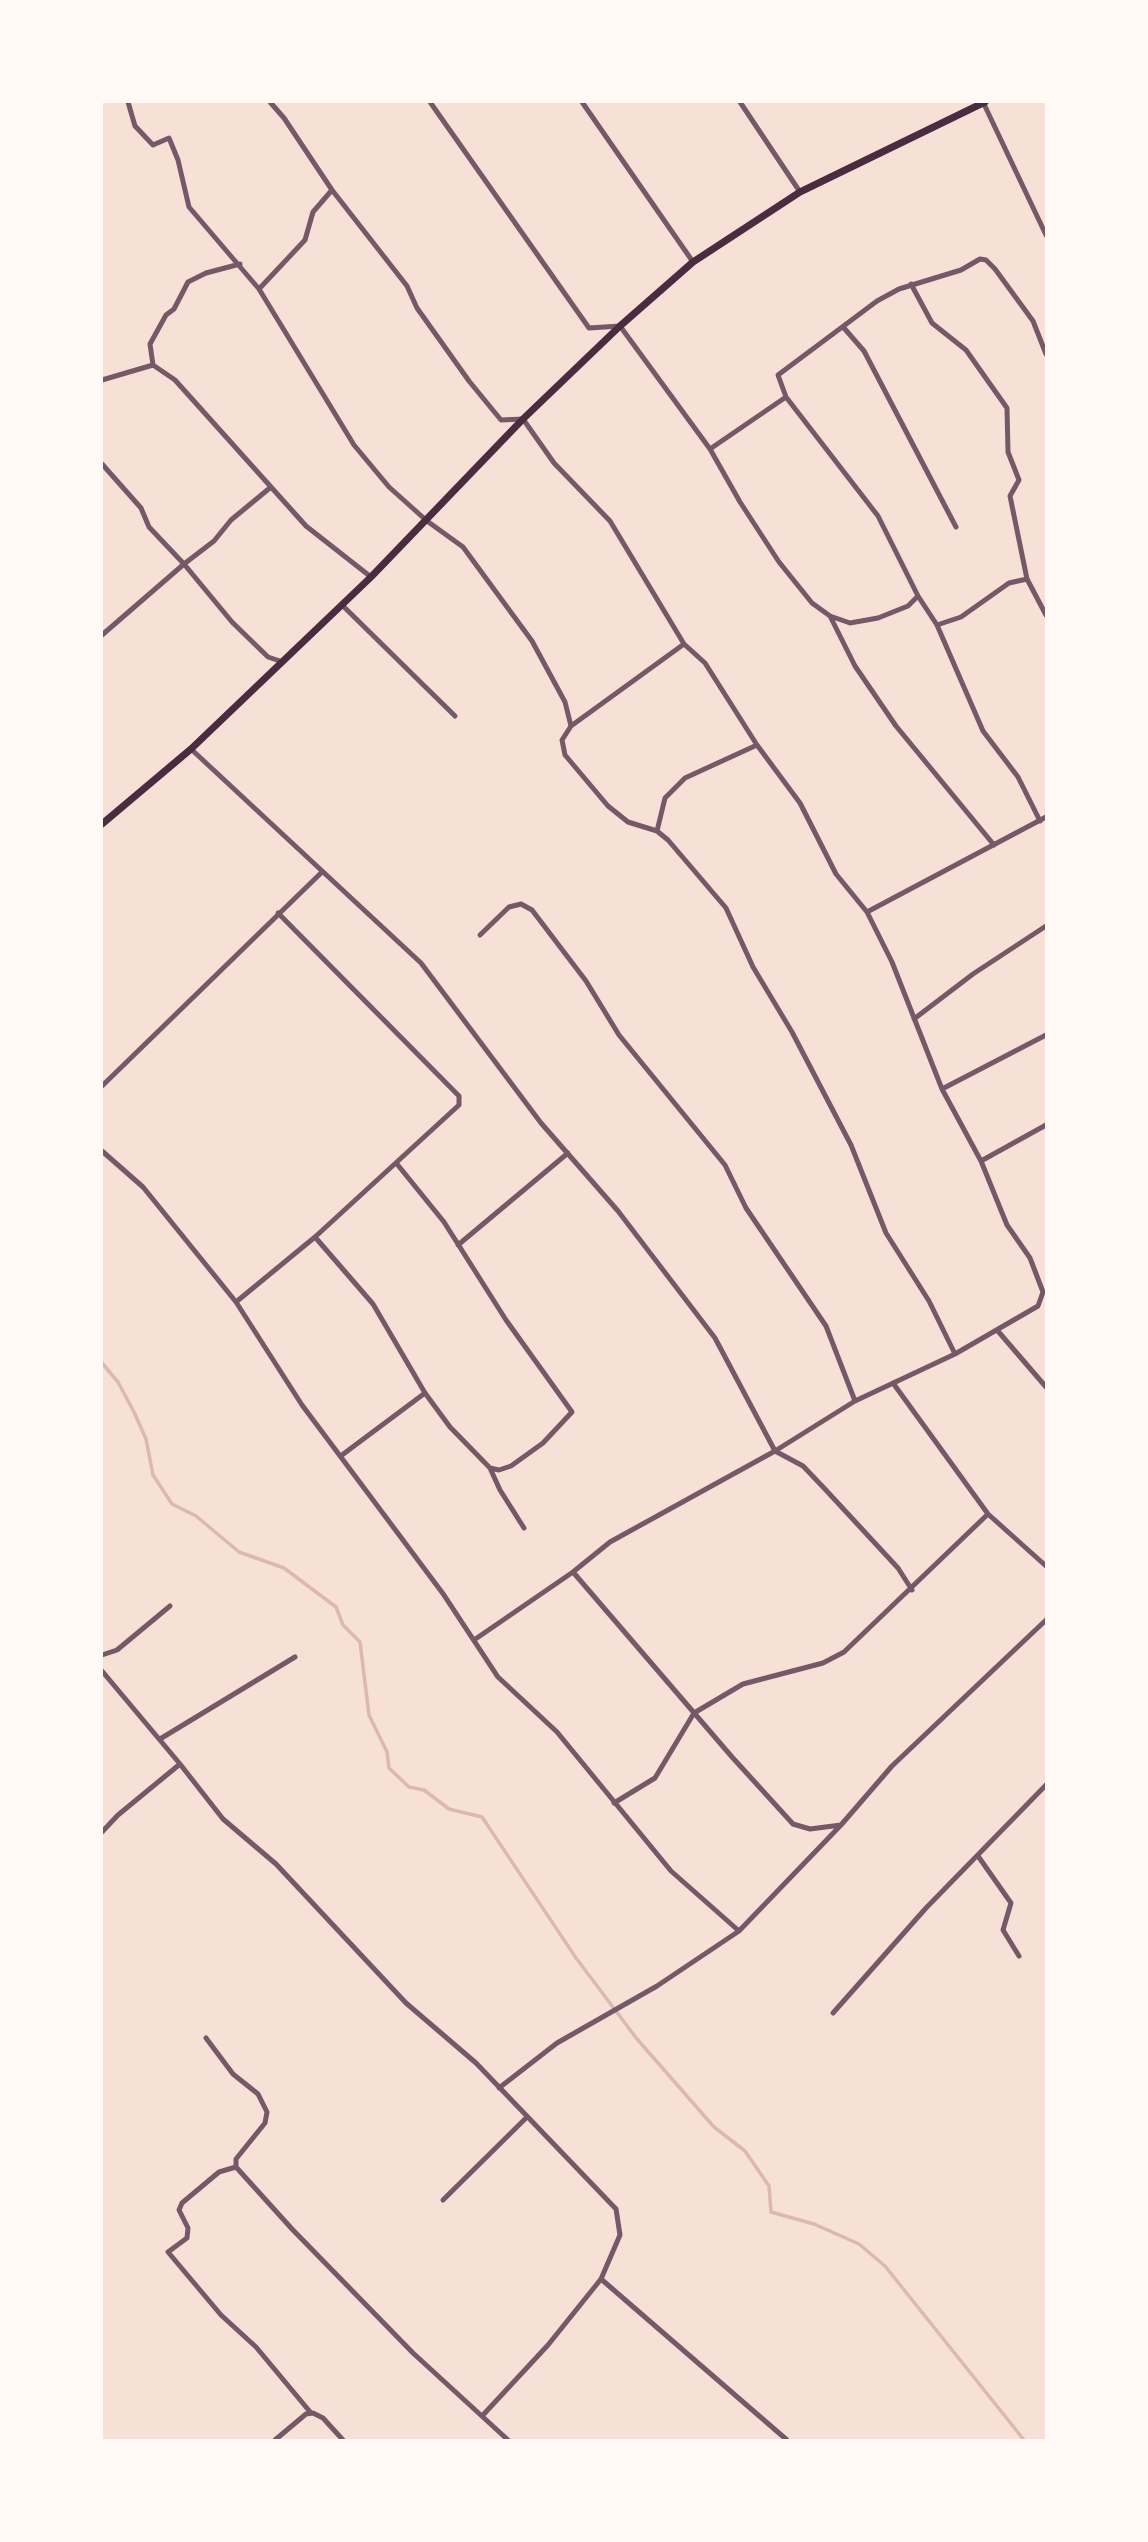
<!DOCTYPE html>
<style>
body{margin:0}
#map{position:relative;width:1148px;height:2542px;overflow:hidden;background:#f7e1d7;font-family:Cabin,sans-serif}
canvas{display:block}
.frame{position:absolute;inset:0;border:103px solid #fffaf5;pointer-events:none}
</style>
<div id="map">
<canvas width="1148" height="2542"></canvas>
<div class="frame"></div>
</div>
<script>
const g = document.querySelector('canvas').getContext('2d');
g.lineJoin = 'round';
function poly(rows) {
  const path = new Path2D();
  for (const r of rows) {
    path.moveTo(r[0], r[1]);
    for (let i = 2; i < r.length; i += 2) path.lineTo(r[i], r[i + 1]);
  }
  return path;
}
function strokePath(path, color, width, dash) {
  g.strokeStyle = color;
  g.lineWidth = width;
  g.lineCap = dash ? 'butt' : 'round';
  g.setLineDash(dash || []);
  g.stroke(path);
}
const stream = poly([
 [102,1363,118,1382,134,1412,146,1439,153,1475,172,1504,196,1516,239,1552,284,1568,336,1607,343,1625,360,1642,369,1715,387,1752,389,1768,409,1787,424,1790,449,1809,482,1817,576,1958,637,2039,714,2127,745,2151,769,2186,771,2212,814,2224,859,2244,885,2266,1024,2440]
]);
const minor = poly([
 [128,102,135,126,153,145,169,138,178,160,189,207,259,289],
 [270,102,284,118,332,190],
 [430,102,589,328,620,326,710,449,740,502,779,562,812,603,830,616,850,623,878,618,908,606,918,596],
 [582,102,693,262],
 [740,102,800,192],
 [983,102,1046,235],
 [240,264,206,273,188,282,174,309,166,315,150,344,153,365,175,380,306,526,371,577],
 [911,284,932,323,966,350,1007,408,1008,452,1019,480,1010,496,1027,579,1046,615],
 [844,328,864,351,956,527],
 [102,380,153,365],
 [786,397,878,516,918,596,937,625,983,731,1018,777,1040,821],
 [710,449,786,397,778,375,877,301,899,289,961,270,980,259,986,260,995,269,1033,321,1046,354],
 [102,464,141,508,149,527,184,564,102,635],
 [271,487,231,520,214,541,184,564,232,622,268,657,283,662],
 [342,605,455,716],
 [830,616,855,666,896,726,994,845],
 [937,625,961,617,1009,583,1027,579],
 [571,726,684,644],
 [191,749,421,963,541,1123,618,1211,715,1338,775,1451,803,1466,824,1488,898,1568,912,1590],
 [657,831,665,798,685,778,757,745],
 [867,912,1046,817],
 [480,935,509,907,521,904,532,910,586,981,619,1035,725,1165,746,1208,826,1326,855,1401],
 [914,1019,973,974,1046,926],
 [102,1086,322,872],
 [942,1089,1046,1035],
 [102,1151,143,1187,236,1302,302,1405,444,1595,498,1677,557,1732,671,1871,739,1931],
 [981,1161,1046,1125],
 [315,1237,373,1304,425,1393,450,1427,490,1468,499,1470,511,1466,543,1443,572,1412,506,1320,444,1222,397,1164],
 [458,1245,568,1153],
 [236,1302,315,1237,459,1105,459,1096,278,913],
 [997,1330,1046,1387],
 [893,1383,988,1514,1046,1566],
 [342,1455,425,1393],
 [490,1468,500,1490,524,1528],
 [573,1572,732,1757,793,1824,810,1829,841,1825],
 [474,1640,573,1572,610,1542,775,1451,855,1401,955,1354,1038,1306,1043,1292,1030,1258,1007,1225,981,1161,942,1089,892,962,867,912,836,874,800,803,757,745,705,663,684,644,610,521,554,463,523,419,501,420,469,381,417,308,407,286,332,190,313,212,305,240,259,289,354,445,389,487,427,521,463,547,532,641,565,702,571,726,562,740,565,755,608,806,628,822,657,831,668,840,726,908,753,967,792,1032,851,1145,886,1233,929,1301,955,1354],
 [102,1655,117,1650,170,1606],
 [102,1671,180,1764,118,1815,102,1832],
 [160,1739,295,1657],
 [180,1764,223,1819,276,1864,406,2003,476,2063,616,2209,620,2235,601,2279,548,2345,483,2415],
 [614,1803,655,1778,694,1713,743,1684,823,1663,844,1652,988,1514],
 [978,1856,1011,1903,1003,1930,1019,1956],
 [833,2013,926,1908,1046,1785],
 [206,2038,233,2074,258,2094,267,2112,265,2123,236,2159,236,2167],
 [499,2088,557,2043,657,1986,739,1931,841,1825,892,1766,1046,1620],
 [236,2167,292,2229,413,2353,508,2440],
 [236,2167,219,2172,182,2203,179,2210,188,2228,187,2238,168,2252,221,2315,256,2347,311,2413],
 [443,2200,526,2118],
 [601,2279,787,2440],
 [275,2440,306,2414,313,2413,323,2418,343,2440]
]);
const secondary = poly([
 [102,824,191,749,371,577,523,419,620,326,693,262,800,192,985,102]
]);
strokePath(stream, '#dcb8b0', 3.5);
strokePath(minor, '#755966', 5);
strokePath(secondary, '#4a2c40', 7);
</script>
